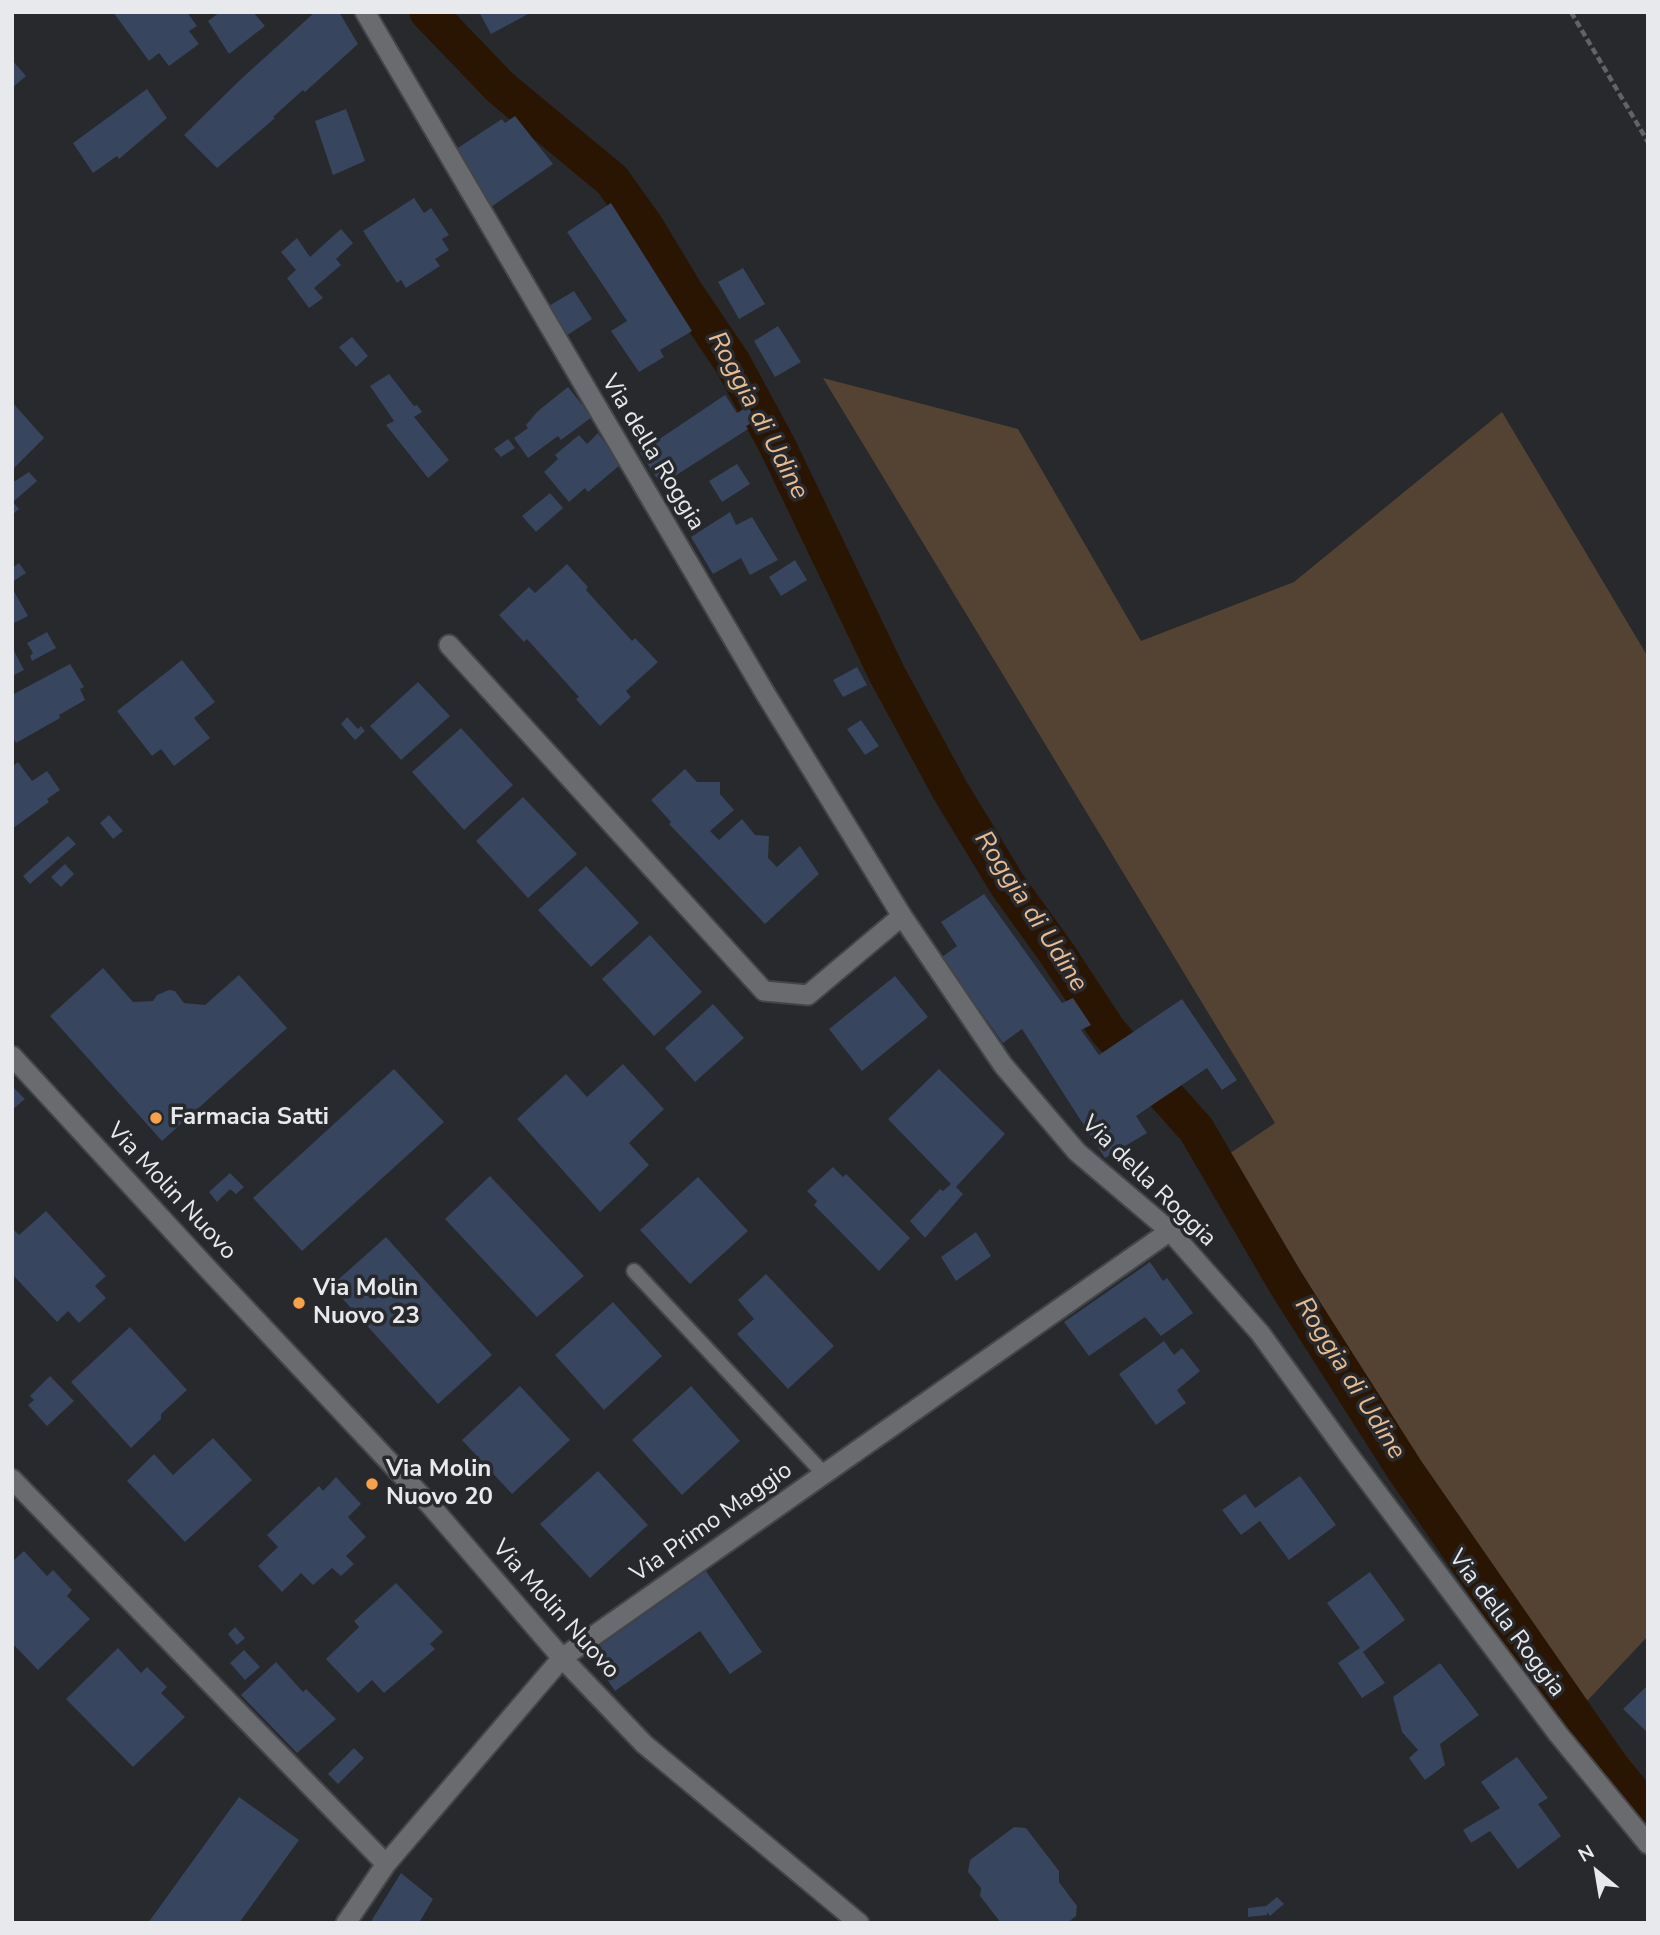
<!DOCTYPE html>
<style>
body{margin:0}
#map{position:relative;width:1660px;height:1935px;overflow:hidden;background:#27292c;font-family:"Nunito Sans",sans-serif}
canvas{display:block}
.frame{position:absolute;inset:0;border:14px solid #e8e9ec;pointer-events:none}
.north{position:absolute;left:1562px;top:1837px;width:70px;height:70px;-webkit-text-stroke:5px #27292c;paint-order:stroke;rotate:330deg;font-size:19px;font-weight:700;line-height:28px;text-align:center;color:#e8e9ec}
.north::after{content:'';display:block;margin:auto;width:24px;height:32px;background:#e8e9ec;clip-path:polygon(50% 0,100% 100%,50% 72%,0 100%)}
</style>
<div id="map">
<canvas width="1660" height="1935"></canvas>
<div class="frame"></div>
<div class="north">N</div>
</div>
<script>
const g = document.querySelector('canvas').getContext('2d');
g.lineJoin = 'round';
function fillPath(path, color) {
  g.fillStyle = color;
  g.fill(path, 'evenodd');
}
function poly(rows) {
  const path = new Path2D();
  for (const r of rows) {
    path.moveTo(r[0], r[1]);
    for (let i = 2; i < r.length; i += 2) path.lineTo(r[i], r[i + 1]);
  }
  return path;
}
function strokePath(path, color, width, dash) {
  g.strokeStyle = color;
  g.lineWidth = width;
  g.lineCap = dash ? 'butt' : 'round';
  g.setLineDash(dash || []);
  g.stroke(path);
}
function write(font, color, halo, rows, align = 'center') {
  g.font = font + ' "Nunito Sans",sans-serif';
  g.lineWidth = 7;
  g.setLineDash([]);
  g.textBaseline = 'middle';
  g.strokeStyle = halo;
  g.fillStyle = color;
  for (const [text, x, y, turn = 0] of rows) {
    g.save();
    g.translate(x, y);
    g.rotate((+turn || 0) * Math.PI / 180);
    g.textAlign = isNaN(turn) ? turn : align;
    if (halo) g.strokeText(text, 0, 0);
    g.fillText(text, 0, 0);
    g.restore();
  }
}
const green = poly([
 [823,378,1018,429,1141,641,1294,582,1502,412,1648,657,1648,1636,1587,1701,1506,1590,1419,1464,1229,1154,1275,1123]
]);
const canal = poly([
 [428,12,501,88,612,180,645,226,686,294,732,362,777,445,887,674,950,790,1007,884,1058,955,1108,1031,1196,1129,1286,1283,1405,1470,1611,1767,1648,1812]
]);
const building = poly([
 [113,12,187,12,197,26,189,31,199,44,169,66,159,53,149,61],
 [220,12,253,12,265,26,229,54,208,21],
 [315,12,339,12,358,44,305,92,303,90,273,117,275,118,217,168,184,135,240,80],
 [479,12,532,12,491,34],
 [12,60,26,76,12,88],
 [147,89,167,118,119,159,117,156,93,173,73,143],
 [346,109,365,161,333,175,315,121],
 [515,116,553,164,491,207,453,151,502,119,505,123],
 [414,198,424,213,431,208,449,235,442,239,449,250,435,259,440,266,406,288,401,280,397,283,363,231],
 [611,203,692,331,660,350,664,357,639,372,611,331,627,321,567,232],
 [341,229,353,243,336,259,341,265,314,288,323,298,309,308,287,278,296,270,281,252,297,238,310,257],
 [743,268,765,304,739,319,718,282],
 [574,291,592,319,566,336,547,307],
 [778,326,801,362,775,377,754,341],
 [352,337,368,356,356,367,339,347],
 [389,374,414,406,417,405,422,412,414,417,449,460,428,478,386,425,394,421,370,386],
 [568,387,592,417,561,440,558,436,528,458,514,438,528,428,526,425,538,411],
 [725,395,737,413,748,406,756,421,746,426,748,429,661,485,640,452],
 [12,402,44,438,12,470],
 [598,433,620,465,588,492,585,488,569,502,544,472,558,459,555,455,579,435,587,444],
 [508,439,515,448,501,457,494,449],
 [737,464,750,484,722,502,709,481],
 [29,472,37,481,13,502,19,509,12,515,12,483],
 [550,493,563,508,536,532,522,516],
 [730,512,736,525,752,517,778,560,750,575,741,558,713,574,691,537],
 [795,560,807,580,781,596,769,577],
 [19,563,26,573,12,582,12,568],
 [567,564,588,587,586,590,632,641,635,638,658,662,626,691,631,697,600,726,576,699,579,697,527,639,524,642,499,615,529,587,535,593],
 [12,588,28,616,12,624],
 [47,632,56,648,32,661,30,656,33,653,27,643],
 [12,647,24,670,12,676],
 [182,660,215,702,194,718,210,738,174,766,161,749,152,756,117,711],
 [70,664,84,687,80,689,85,700,59,715,60,718,16,743,12,736,12,695],
 [857,667,867,685,843,697,833,680],
 [418,682,450,716,401,760,370,726],
 [347,717,358,729,361,726,365,731,355,740,341,724],
 [861,720,879,746,865,755,847,729],
 [461,728,513,785,464,830,412,772],
 [18,762,32,781,47,771,60,790,47,799,49,802,12,829,12,767],
 [685,769,697,782,720,782,720,794,734,810,710,831,719,840,742,819,755,835,769,836,768,858,777,867,800,846,819,874,765,924,669,824,671,822,651,800],
 [523,797,577,854,528,898,476,841],
 [109,815,123,831,113,839,100,823],
 [68,836,76,844,30,884,23,876],
 [65,864,74,874,61,887,51,877],
 [586,866,639,923,591,967,538,910],
 [984,894,1062,1003,1073,998,1091,1025,1081,1030,1099,1055,1182,999,1237,1080,1222,1090,1207,1068,1136,1116,1147,1133,1105,1158,1022,1029,1003,1043,942,957,957,946,941,922],
 [650,935,702,992,654,1036,602,979],
 [103,968,133,1002,153,1001,157,995,169,990,175,991,184,1003,205,1005,239,975,287,1028,162,1141,50,1016],
 [895,976,928,1017,862,1071,829,1029],
 [713,1004,744,1038,695,1082,665,1048],
 [623,1064,664,1109,629,1143,649,1165,600,1212,517,1119,566,1074,587,1097],
 [394,1069,444,1122,302,1251,253,1198],
 [939,1069,1005,1134,956,1187,963,1194,925,1238,910,1221,940,1189,943,1191,951,1184,888,1119],
 [12,1086,25,1099,12,1110],
 [833,1167,843,1177,846,1174,910,1238,879,1271,814,1205,817,1201,807,1191],
 [230,1173,244,1187,236,1194,230,1189,217,1202,209,1192],
 [490,1176,584,1276,537,1317,445,1219],
 [698,1177,748,1231,690,1284,640,1230],
 [46,1211,106,1276,95,1286,106,1298,79,1323,68,1311,57,1322,12,1274,12,1228,19,1235],
 [976,1232,991,1256,956,1281,941,1257],
 [386,1237,492,1355,438,1404,331,1286],
 [1150,1262,1163,1281,1167,1278,1193,1313,1161,1336,1145,1317,1089,1356,1064,1322],
 [766,1274,834,1346,788,1389,737,1334,754,1319,738,1300],
 [613,1302,662,1356,604,1410,555,1355],
 [130,1327,187,1390,161,1414,161,1419,131,1448,71,1382],
 [1164,1341,1174,1355,1182,1348,1200,1371,1177,1390,1186,1403,1156,1425,1119,1374],
 [50,1376,74,1401,47,1426,28,1405,34,1400,30,1396],
 [520,1386,570,1440,512,1494,462,1440],
 [691,1386,740,1441,682,1495,632,1440],
 [213,1438,252,1480,185,1542,127,1481,154,1454,173,1475],
 [598,1471,648,1525,590,1578,540,1524],
 [1300,1476,1336,1525,1289,1560,1260,1521,1241,1535,1222,1510,1245,1494,1255,1508],
 [336,1477,361,1504,348,1517,366,1537,346,1556,354,1564,341,1576,332,1568,313,1585,301,1573,282,1592,258,1566,278,1547,267,1535,319,1486,323,1491],
 [24,1551,47,1576,53,1570,72,1590,67,1596,90,1619,38,1670,12,1643,12,1562],
 [706,1571,762,1652,730,1674,700,1631,615,1691,589,1653],
 [1370,1572,1405,1620,1363,1652,1385,1683,1362,1698,1338,1663,1360,1648,1327,1603],
 [396,1583,443,1632,430,1644,435,1649,384,1693,372,1680,358,1693,326,1659,359,1627,354,1621],
 [235,1627,245,1638,237,1645,228,1634],
 [118,1648,141,1673,147,1667,167,1687,161,1693,185,1717,133,1767,66,1699],
 [244,1650,260,1667,245,1680,230,1663],
 [276,1662,303,1692,306,1689,336,1719,297,1753,241,1695],
 [1440,1663,1479,1715,1440,1744,1445,1765,1425,1780,1409,1758,1418,1750,1402,1732,1393,1697],
 [1648,1685,1648,1733,1623,1709],
 [354,1748,364,1758,338,1784,328,1774],
 [1517,1757,1548,1798,1538,1804,1561,1836,1518,1869,1490,1831,1471,1843,1463,1830,1500,1808,1481,1782],
 [239,1797,299,1840,239,1923,148,1923],
 [1014,1827,1026,1828,1059,1871,1059,1882,1077,1906,1076,1916,1067,1923,1001,1923,980,1896,981,1888,968,1872,970,1860],
 [401,1873,433,1899,419,1923,370,1923],
 [1277,1897,1284,1904,1270,1916,1267,1912,1267,1915,1248,1917,1248,1908,1266,1906]
]);
const path = poly([
 [1571,12,1648,142]
]);
const service = poly([
 [634,1271,824,1474]
]);
const minor = poly([
 [365,12,765,693,902,916,1003,1065,1077,1152,1170,1231,1260,1333,1348,1454,1558,1734,1648,1844],
 [449,645,764,991,808,995,902,916],
 [12,1479,386,1864],
 [346,1923,386,1864,562,1658,1170,1231]
]);
const secondary = poly([
 [12,1056,208,1269,430,1505,562,1658,644,1744,859,1923]
]);
const markers = [
 [156,1118,7,"#f7a149"],
 [299,1303,7,"#f7a149"],
 [372,1484,7,"#f7a149"]
];
const streetNames = [
 ["Via della Roggia",652,453,59],
 ["Via della Roggia",1148,1182,44],
 ["Via Molin Nuovo",171,1192,47],
 ["Via Primo Maggio",712,1523,-35],
 ["Via Molin Nuovo",555,1610,48],
 ["Via della Roggia",1506,1624,53]
];
const poiNames = [
 ["Farmacia Satti",170,1118],
 ["Via Molin",313,1289],
 ["Nuovo 23",313,1317],
 ["Via Molin",386,1470],
 ["Nuovo 20",386,1498]
];
const waterNames = [
 ["Roggia di Udine",757,416,62],
 ["Roggia di Udine",1030,912,57],
 ["Roggia di Udine",1349,1379,58]
];
fillPath(green, '#544333');
strokePath(canal, '#291501', 37);
fillPath(building, '#38455e');
strokePath(service, '#444549', 18);
strokePath(minor, '#444549', 23);
strokePath(secondary, '#444549', 23);
strokePath(path, '#616366', 4.5, [7, 3.5]);
strokePath(service, '#696b6f', 14);
strokePath(minor, '#696b6f', 19);
strokePath(secondary, '#696b6f', 19);
for (const [x, y, r, color] of markers) {
  const dot = new Path2D();
  dot.arc(x, y, r, 0, 2 * Math.PI);
  g.fillStyle = color;
  g.fill(dot);
  strokePath(dot, '#27292c', 2.5);
}
write('24px', '#e8e9ec', '#27292c', streetNames);
write('bold 24px', '#e8e9ec', '#27292c', poiNames, 'left');
write('italic 26px', '#e9bb91', '#27292c', waterNames);
</script>
